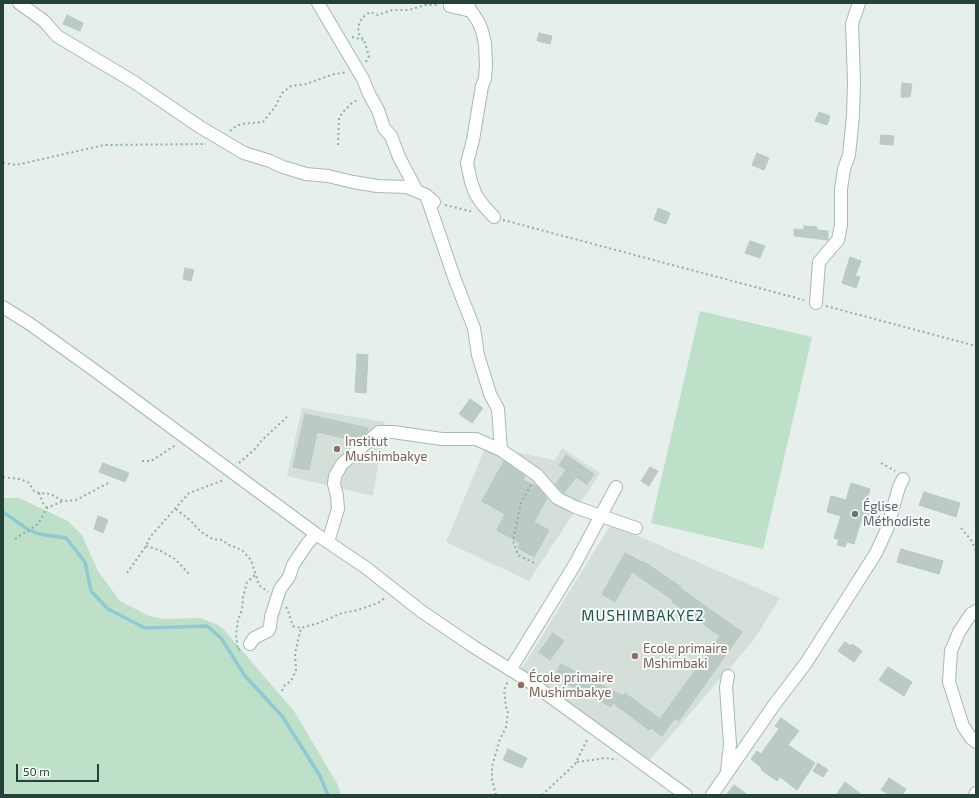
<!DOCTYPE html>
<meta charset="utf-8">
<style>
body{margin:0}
#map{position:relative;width:979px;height:798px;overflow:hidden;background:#e6efeb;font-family:"Exo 2",sans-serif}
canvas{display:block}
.frame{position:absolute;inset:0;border:4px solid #24423a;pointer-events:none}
.scale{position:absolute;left:16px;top:764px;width:83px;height:18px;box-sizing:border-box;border:2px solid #24423a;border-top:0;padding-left:5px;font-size:12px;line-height:14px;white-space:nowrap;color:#24423a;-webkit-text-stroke:3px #f7fbf9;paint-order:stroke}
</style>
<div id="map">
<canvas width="979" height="798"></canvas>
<div class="frame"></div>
<div class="scale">50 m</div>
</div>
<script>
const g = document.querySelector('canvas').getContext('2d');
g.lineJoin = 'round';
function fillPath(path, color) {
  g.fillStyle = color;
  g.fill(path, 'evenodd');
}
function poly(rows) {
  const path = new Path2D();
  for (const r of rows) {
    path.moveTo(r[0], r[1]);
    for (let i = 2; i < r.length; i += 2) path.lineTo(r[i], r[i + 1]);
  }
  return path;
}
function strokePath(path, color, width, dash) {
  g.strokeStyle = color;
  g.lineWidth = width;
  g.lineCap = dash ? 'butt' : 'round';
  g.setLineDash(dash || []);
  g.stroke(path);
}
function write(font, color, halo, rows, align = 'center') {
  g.font = font + ' "Exo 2",sans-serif';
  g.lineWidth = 4;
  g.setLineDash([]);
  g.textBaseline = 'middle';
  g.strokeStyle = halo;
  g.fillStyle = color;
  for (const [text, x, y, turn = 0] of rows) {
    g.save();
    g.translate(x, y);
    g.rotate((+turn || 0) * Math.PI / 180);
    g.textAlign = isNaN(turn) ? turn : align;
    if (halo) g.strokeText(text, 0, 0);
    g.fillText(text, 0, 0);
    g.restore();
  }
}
const built = poly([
 [302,408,385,422,373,496,287,476],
 [486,446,555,460,562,448,600,473,529,581,446,542],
 [611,524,780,598,753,641,646,764,521,670]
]);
const green = poly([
 [700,311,812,337,763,549,651,523],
 [3,498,19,498,68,521,82,535,98,571,120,601,149,616,164,619,201,618,218,625,225,631,294,711,338,785,341,795,3,795]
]);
const stream = poly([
 [3,512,29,530,39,534,66,538,85,562,91,591,108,609,145,628,207,626,221,638,245,676,282,716,320,776,328,795]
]);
const building = poly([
 [67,15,83,23,80,31,63,24,67,15],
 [539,33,552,36,550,44,537,41,539,33],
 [902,83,912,84,910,97,901,97,902,83],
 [819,112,830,116,827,125,815,121,819,112],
 [881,135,894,136,893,145,880,144,881,135],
 [757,153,769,158,764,170,752,165,757,153],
 [658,208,670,213,666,224,654,220,658,208],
 [804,226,817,227,817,230,828,231,828,240,794,236,794,229,804,230,804,226],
 [750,241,765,246,760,258,745,253,750,241],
 [850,257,861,261,855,276,860,277,856,288,842,283,850,257],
 [185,268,194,270,191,281,183,279,185,268],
 [357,354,368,355,366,393,355,392,357,354],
 [470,399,483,408,472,423,459,414,470,399],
 [305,414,368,428,367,432,358,441,317,432,309,470,293,467,305,414],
 [566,455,594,474,587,484,576,477,564,493,555,485,566,470,559,465,566,455],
 [504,461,525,476,523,480,538,487,547,498,534,522,549,530,534,557,518,548,520,543,497,530,505,514,482,501,504,461],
 [103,463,129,473,125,482,99,472,103,463],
 [650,467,658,471,649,486,641,481,650,467],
 [851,483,870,489,866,504,879,508,874,525,861,521,854,544,847,542,845,547,837,545,839,540,834,538,841,516,827,512,831,496,846,500,851,483],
 [924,492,960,503,956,517,919,505,924,492],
 [98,516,108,520,103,533,94,529,98,516],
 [901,549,943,561,939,574,897,562,901,549],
 [625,553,642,562,643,561,681,587,680,588,742,632,679,721,675,718,662,736,651,728,649,730,613,703,611,707,554,677,561,664,623,696,625,693,660,719,720,636,672,602,673,600,632,572,615,602,602,594,625,553],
 [553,633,564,641,550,660,539,652,553,633],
 [845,642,851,646,852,644,862,651,854,662,838,651,845,642],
 [888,667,912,682,904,696,879,680,888,667],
 [781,718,799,731,788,745,815,763,797,790,780,777,777,781,761,770,762,768,751,759,757,751,761,754,779,729,775,726,781,718],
 [508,749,527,758,522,768,503,760,508,749],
 [818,763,828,770,823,777,813,771,818,763],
 [889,778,906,789,902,795,890,795,881,790,889,778],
 [845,782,853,788,862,795,836,795,845,782],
 [734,785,748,795,726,795,734,785]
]);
const path = poly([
 [352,37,363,40],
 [366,62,369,56,364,40,359,34,358,27,362,18,370,12,378,15,392,10,409,10,425,5,439,5],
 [230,131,235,127,241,124,263,122,275,107,282,93,291,86,306,84,334,74,343,73,346,71],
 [338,145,339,118,343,112,352,103,359,99],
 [3,163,16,165,104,145,206,144],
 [445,205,474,212],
 [503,220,804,300],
 [826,306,976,346],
 [142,461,151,461,176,445],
 [239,463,255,449,262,440,287,417],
 [881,463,895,471],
 [3,477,19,479,28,482,34,491,39,493,51,494,63,501,76,500,110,482],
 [531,485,521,503,513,541,518,555,534,563],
 [39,493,43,503,47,508],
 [176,509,191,521,201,532,213,539,222,540,229,545,242,550,251,560,259,585,268,592],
 [961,528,971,540,976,551],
 [15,539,38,524,47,508,63,501],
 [146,546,159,550,175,559,189,574],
 [127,573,146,546,150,537,189,493,224,480],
 [286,607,288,611,293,626,301,628,319,623,342,613,358,610,378,603,386,597],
 [240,649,238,650,236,635,238,620,242,610,243,597,247,582,255,575],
 [282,691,285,685,291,681,296,670,295,653,301,628],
 [577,762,606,758,617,760],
 [496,795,492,779,492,766,500,739,506,727,508,711,506,707,504,690,508,681],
 [542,795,575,764,588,738]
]);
const minor = poly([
 [19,3,44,21,57,36,134,82,200,127,244,153,270,161,283,167,306,174,328,176,353,182,377,186,407,187,426,195,434,202],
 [318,3,363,79,369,94,378,110,384,128,391,136,399,157,417,191],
 [466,3,479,23,482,31,485,43,486,65,485,79,482,86,473,140,467,163,471,182,476,195,483,205,494,217],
 [450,6,471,11],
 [426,195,455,280,474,328,478,355,490,394,498,409,501,450],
 [816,303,819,262,838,240,841,225,841,189,844,169,849,155,853,116,854,81,852,24,859,3],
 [3,307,30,324,94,370,316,534,365,567,421,611,474,647,530,682,686,795],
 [328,542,338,509,337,496,334,484,335,476,342,464,379,432,393,432,442,439,476,439,501,450,537,475,557,498,575,507,636,528],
 [976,611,971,614,959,632,951,651,949,682,963,726,971,738,976,742],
 [250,644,254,638,268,631,270,627,271,617,280,589,289,577,293,565,307,544,316,534],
 [510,670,574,566,616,487],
 [727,772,730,744,726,687,728,676],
 [712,795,774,705,806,663,876,553,887,529,899,487,903,479],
 [975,795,976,793]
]);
const markers = [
 [337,449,4,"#8d6e63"],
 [855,514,4,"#6b7280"],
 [635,656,4,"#8d6e63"],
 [521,685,4,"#8d6e63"]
];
const educationNames = [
 ["Institut",345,442],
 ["Mushimbakye",345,457],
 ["Ecole primaire",643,649],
 ["Mshimbaki",643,664],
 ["École primaire",529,678],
 ["Mushimbakye",529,693]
];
const worshipNames = [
 ["Église",863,507],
 ["Méthodiste",863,522]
];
const quarterNames = [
 ["MUSHIMBAKYE2",643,616]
];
fillPath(built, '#d4dfda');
fillPath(green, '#bfe0c8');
strokePath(stream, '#8ec9d4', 3.5);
fillPath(building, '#bbcac4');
strokePath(building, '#b8c9c2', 1);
strokePath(minor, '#a8b8b2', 14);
strokePath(path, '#86b3a5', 2, [2, 3]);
strokePath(minor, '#fff', 12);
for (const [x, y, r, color] of markers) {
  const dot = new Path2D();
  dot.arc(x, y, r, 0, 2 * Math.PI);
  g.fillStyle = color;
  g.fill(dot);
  strokePath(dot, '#f7fbf9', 1.5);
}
write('13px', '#785e54', '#f7fbf9', educationNames, 'left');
write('13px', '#5b616d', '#f7fbf9', worshipNames, 'left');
g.letterSpacing = '1px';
write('15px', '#1f5548', '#f7fbf9', quarterNames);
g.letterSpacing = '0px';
</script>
